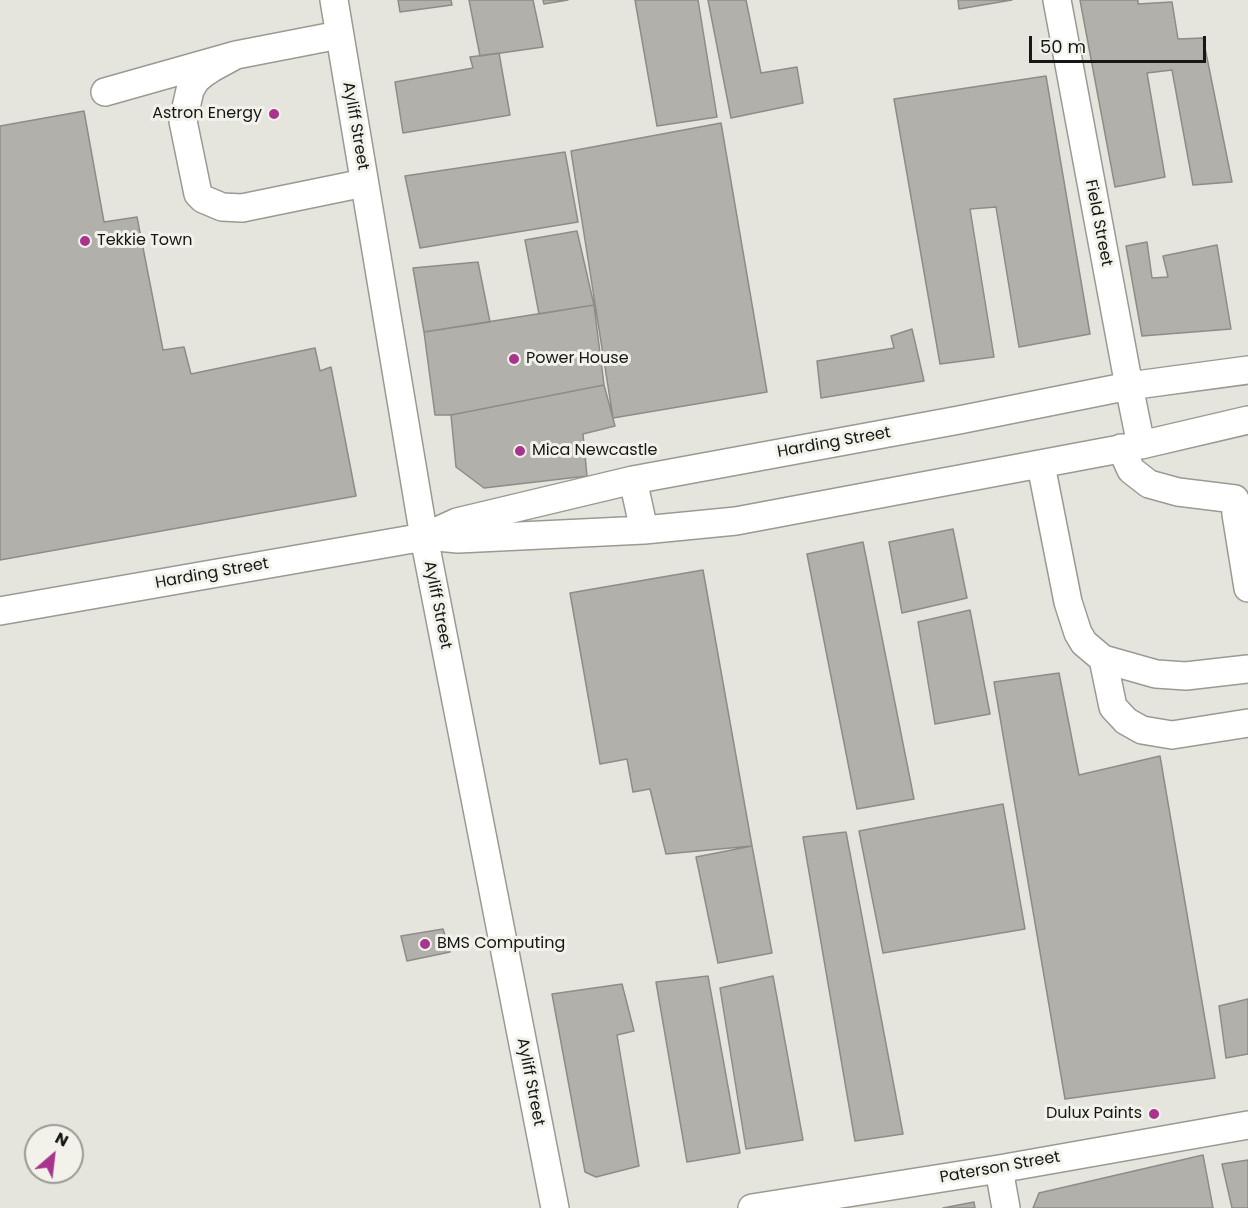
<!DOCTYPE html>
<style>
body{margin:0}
#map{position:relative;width:1248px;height:1208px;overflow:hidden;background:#e5e5de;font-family:Poppins,sans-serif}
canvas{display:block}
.north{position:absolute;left:24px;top:1124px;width:60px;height:60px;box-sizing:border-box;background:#f2f2eb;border:2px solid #9a9a95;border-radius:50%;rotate:28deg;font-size:16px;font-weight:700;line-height:24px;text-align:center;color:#171715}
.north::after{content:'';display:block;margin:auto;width:21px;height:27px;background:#a9348d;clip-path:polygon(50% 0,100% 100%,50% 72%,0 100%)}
.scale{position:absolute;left:1029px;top:36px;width:177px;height:27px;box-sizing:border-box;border:3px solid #171715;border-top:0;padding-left:8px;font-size:18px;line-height:21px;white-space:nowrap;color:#171715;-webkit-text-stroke:4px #f2f2eb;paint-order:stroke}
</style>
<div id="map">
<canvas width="1248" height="1208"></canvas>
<div class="north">N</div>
<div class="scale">50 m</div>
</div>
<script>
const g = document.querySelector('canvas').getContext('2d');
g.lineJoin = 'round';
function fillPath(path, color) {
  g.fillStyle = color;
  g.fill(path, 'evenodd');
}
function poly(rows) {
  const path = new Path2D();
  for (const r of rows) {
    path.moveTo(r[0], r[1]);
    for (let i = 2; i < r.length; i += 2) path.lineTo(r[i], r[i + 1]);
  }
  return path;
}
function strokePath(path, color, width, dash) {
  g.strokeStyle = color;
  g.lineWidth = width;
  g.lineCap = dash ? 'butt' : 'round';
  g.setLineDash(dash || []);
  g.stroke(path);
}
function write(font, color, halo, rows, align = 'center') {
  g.font = font + ' Poppins,sans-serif';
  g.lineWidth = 6;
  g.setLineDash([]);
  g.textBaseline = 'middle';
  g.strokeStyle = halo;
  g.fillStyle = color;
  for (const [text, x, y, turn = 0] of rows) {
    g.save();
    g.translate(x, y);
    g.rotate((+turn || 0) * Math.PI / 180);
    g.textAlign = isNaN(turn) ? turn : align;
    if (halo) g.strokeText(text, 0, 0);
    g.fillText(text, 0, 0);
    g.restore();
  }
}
const building = poly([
 [398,0,451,0,452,5,400,12,398,0],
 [469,0,533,0,543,47,480,56,469,0],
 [543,0,568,0,544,4,543,0],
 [635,0,698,0,717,117,657,126,635,0],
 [708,0,746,0,761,73,797,67,803,103,731,118,708,0],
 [958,0,1012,0,959,9,958,0],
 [1080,0,1138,0,1138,4,1172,2,1178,39,1203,38,1232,182,1193,185,1172,70,1147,73,1165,177,1115,187,1080,0],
 [499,53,510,115,403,133,395,82,473,68,470,57,499,53],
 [1046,76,1090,334,1019,347,996,207,970,209,994,357,940,364,894,99,1046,76],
 [84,111,104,222,137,217,163,350,184,347,191,374,315,348,320,371,331,367,356,496,0,560,0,126,84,111],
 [721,123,767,392,613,418,571,151,721,123],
 [565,152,578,222,420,248,405,176,565,152],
 [577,231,594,305,539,314,525,240,577,231],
 [1147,242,1152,278,1168,277,1163,256,1217,245,1231,329,1142,336,1126,246,1147,242],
 [478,262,490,322,424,332,413,268,478,262],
 [594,305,604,385,451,415,435,415,424,332,594,305],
 [912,329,924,381,821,398,817,361,894,348,891,336,912,329],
 [604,385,615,426,583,434,587,476,484,488,456,467,451,415,604,385],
 [953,529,967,598,902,613,889,542,953,529],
 [863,542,914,799,857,809,807,554,863,542],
 [703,570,752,846,666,854,650,789,633,792,627,759,600,764,570,593,703,570],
 [970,610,990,714,935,724,918,622,970,610],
 [1059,673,1079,775,1160,756,1215,1078,1065,1099,994,682,1059,673],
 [1003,804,1025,929,883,953,859,831,1003,804],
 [846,832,903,1134,855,1141,803,837,846,832],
 [752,846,772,953,718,963,696,857,752,846],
 [443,929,450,952,407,961,401,936,443,929],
 [708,976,740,1153,687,1162,656,982,708,976],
 [773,976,803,1140,746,1149,720,988,773,976],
 [622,984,634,1031,617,1035,639,1166,596,1177,585,1172,552,994,622,984],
 [1248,999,1248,1054,1226,1058,1219,1006,1248,999],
 [1203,1155,1213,1208,1033,1208,1039,1193,1203,1155],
 [1248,1160,1248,1208,1232,1208,1222,1164,1248,1160],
 [974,1202,975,1208,943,1208,974,1202]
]);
const minor = poly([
 [334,0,424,537,555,1208],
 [1057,0,1129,386,1141,445],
 [236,55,212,68,203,74,196,80,190,90,183,121,198,194,203,199,222,207,242,208,364,183],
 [105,92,236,55,339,35],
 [1121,448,1131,470,1149,484,1178,492,1235,499,1236,514,1248,588],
 [1041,465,1068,602,1078,633,1084,643,1103,659,1156,674,1186,676,1248,669],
 [633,480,644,530],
 [437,537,458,539,644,530,736,521,1141,445,1248,420],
 [0,611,424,537,457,522,633,480,959,420,1129,386,1248,370],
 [1103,659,1113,707,1126,721,1142,730,1172,735,1248,723],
 [999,1169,1006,1208],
 [752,1208,999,1169,1248,1125]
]);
const markers = [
 [274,114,6,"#a9348d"],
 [85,241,6,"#a9348d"],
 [514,359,6,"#a9348d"],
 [520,451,6,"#a9348d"],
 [425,944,6,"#a9348d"],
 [1154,1114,6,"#a9348d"]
];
const poiNames = [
 ["Astron Energy",262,114,"right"],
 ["Tekkie Town",97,241],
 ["Power House",526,359],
 ["Mica Newcastle",532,451],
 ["BMS Computing",437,944],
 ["Dulux Paints",1142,1114,"right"]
];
const streetNames = [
 ["Ayliff Street",355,126,80],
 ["Field Street",1098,223,79],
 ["Harding Street",834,443,-10],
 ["Harding Street",212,574,-10],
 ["Ayliff Street",437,605,79],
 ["Ayliff Street",530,1082,79],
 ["Paterson Street",1000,1168,-10]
];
fillPath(building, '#b1b0aa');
strokePath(building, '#8d8d87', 1.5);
strokePath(minor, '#9a9a93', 30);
strokePath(minor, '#fff', 27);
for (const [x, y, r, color] of markers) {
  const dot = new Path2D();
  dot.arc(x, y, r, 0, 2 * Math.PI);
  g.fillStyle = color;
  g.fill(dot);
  strokePath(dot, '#f2f2eb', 2);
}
write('16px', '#171715', '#f2f2eb', poiNames, 'left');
write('16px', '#171715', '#f2f2eb', streetNames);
</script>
